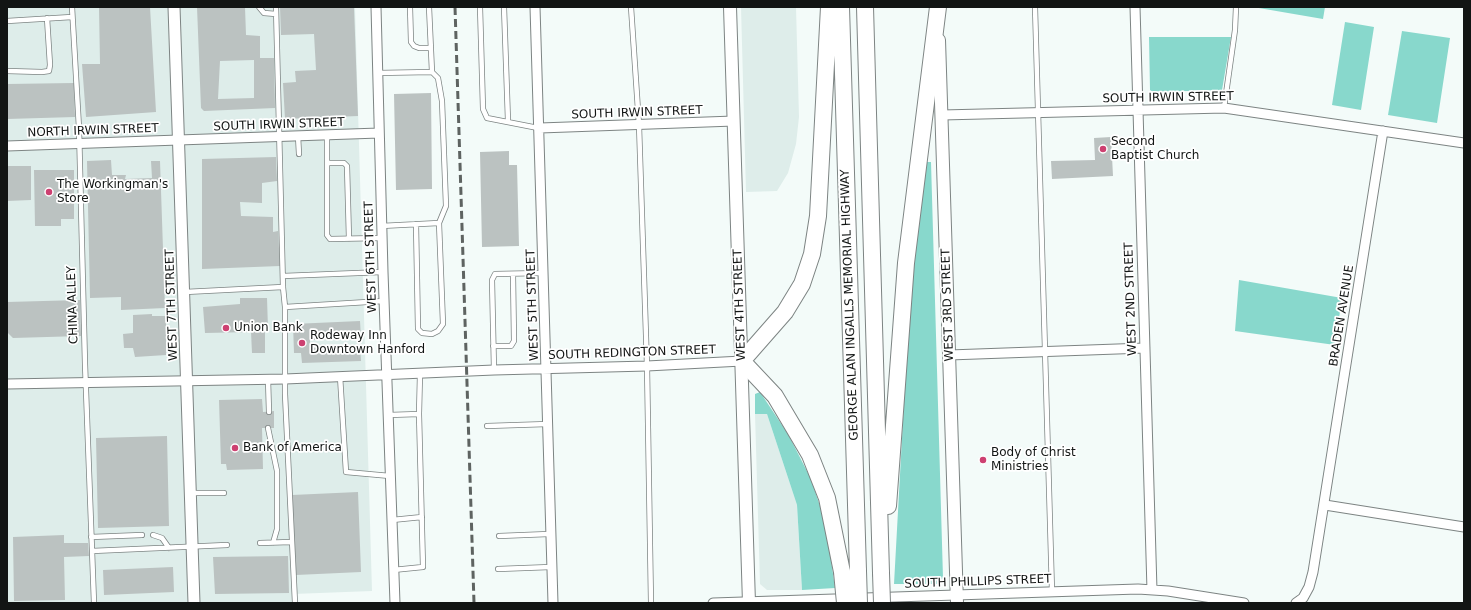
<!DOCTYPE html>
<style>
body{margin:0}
#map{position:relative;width:1471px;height:610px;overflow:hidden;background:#f3fbf9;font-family:"DejaVu Sans",sans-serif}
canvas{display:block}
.frame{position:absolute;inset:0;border:8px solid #121514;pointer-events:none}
</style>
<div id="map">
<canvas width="1471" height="610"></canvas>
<div class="frame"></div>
</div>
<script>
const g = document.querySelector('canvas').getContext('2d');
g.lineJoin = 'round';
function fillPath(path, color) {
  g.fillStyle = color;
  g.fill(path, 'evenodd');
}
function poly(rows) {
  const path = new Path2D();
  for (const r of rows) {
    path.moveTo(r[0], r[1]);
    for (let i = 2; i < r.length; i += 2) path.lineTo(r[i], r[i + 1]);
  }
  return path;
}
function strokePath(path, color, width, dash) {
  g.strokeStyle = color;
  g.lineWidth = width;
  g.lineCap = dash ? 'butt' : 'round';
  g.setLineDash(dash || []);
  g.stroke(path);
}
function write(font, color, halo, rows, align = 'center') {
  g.font = font + ' "DejaVu Sans",sans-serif';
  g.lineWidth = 3.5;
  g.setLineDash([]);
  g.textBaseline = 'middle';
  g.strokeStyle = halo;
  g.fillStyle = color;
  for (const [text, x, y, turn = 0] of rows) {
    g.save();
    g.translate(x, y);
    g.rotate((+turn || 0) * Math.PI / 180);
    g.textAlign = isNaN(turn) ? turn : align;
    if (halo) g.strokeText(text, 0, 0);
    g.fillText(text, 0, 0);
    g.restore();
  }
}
const built = poly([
 [7,7,355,7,372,591,293,594,293,603,7,603],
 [741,7,796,7,799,117,796,144,788,173,777,191,746,192],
 [755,414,767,414,797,505,802,590,767,590,760,584]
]);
const green = poly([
 [1253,7,1325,7,1323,19],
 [1345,22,1374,27,1361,110,1332,105],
 [1402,31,1450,38,1437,123,1388,115],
 [1149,37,1231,37,1222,90,1153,92,1150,90],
 [926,162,931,162,943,578,937,584,894,584,907,347,914,265],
 [1239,280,1342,298,1335,345,1235,331],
 [760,392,788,434,811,479,826,524,835,588,802,590,797,505,767,414,755,414,755,394]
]);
const building = poly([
 [99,7,150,7,156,112,86,117,82,64,100,64],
 [197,7,245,7,246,35,260,36,260,58,274,58,275,108,204,111,201,108],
 [254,60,254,98,218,99,220,61],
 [280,7,354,7,358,116,285,119,283,83,296,82,295,71,316,70,314,34,281,35],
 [74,83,75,117,7,119,7,84],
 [431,93,432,189,396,190,394,94],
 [1111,137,1113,176,1052,179,1051,161,1095,160,1094,138],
 [509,151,509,165,517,165,519,246,482,247,480,152],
 [276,157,277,181,262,183,262,203,240,202,241,216,273,217,273,232,278,231,280,266,202,269,202,159],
 [111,160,112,175,126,175,125,179,152,178,151,161,160,161,165,308,121,310,121,297,90,298,87,161],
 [7,166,31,166,31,200,7,201],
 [34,170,74,170,74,219,61,219,61,226,35,226],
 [240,298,267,298,268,329,265,329,265,353,252,353,251,332,205,333,203,307,240,304],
 [80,300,81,336,13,338,7,332,7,302],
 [152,314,152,316,166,316,166,355,135,357,133,348,124,348,123,334,133,333,133,315],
 [360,321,361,338,310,340,310,348,360,346,361,361,302,363,301,353,294,353,293,324],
 [262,399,263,412,274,411,274,428,262,428,263,469,227,470,226,464,221,464,219,400],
 [167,436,169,526,98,528,96,438],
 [358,492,361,572,296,575,292,495],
 [64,535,64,543,88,543,89,556,64,557,65,600,14,601,13,537],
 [288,556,289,593,215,594,213,557],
 [173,567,174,592,104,595,103,570]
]);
const service = poly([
 [72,7,79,128,85,364,94,603],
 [259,7,264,13,276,14],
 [276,7,283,287,285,307,285,394,295,603],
 [410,7,411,42,414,46,419,48,431,48],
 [429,7,432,72],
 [480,7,483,109,487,118,538,128],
 [504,7,508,121],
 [631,7,639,125,647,366,651,603],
 [1035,7,1052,591],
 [7,21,72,17],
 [7,71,42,72,49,71,50,65,47,18],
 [377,73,432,72,438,78,442,101,446,206,439,223,443,324,438,331,432,334,422,333,418,329,416,224],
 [1224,108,1235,30,1236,7],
 [298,136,299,154],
 [327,136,327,235,330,239,382,238],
 [327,163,344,163,347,166,349,239],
 [381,226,439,223],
 [283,276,383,272],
 [185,292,283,287],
 [285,307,384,301],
 [493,346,511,346,514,341,513,274],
 [494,370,492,280,495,274,543,273],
 [340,376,346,472,390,476],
 [268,379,269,412],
 [419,414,420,374],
 [389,415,419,414,423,567,393,570],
 [487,426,548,424],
 [268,428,277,471,277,529,273,543],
 [191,493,224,493],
 [392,520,422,517],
 [153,535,162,538,169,548],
 [499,536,549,534],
 [91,537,142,535],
 [260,543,291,542],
 [92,551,227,545],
 [498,569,551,567]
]);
const minor = poly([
 [376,7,383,272,395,603],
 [535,7,553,603],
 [1135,7,1152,590],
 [942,115,1224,108,1464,143],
 [540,128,734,121],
 [7,146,379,133],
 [949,355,1145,348],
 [7,384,285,379,494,370,647,366,742,361],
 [1325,505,1464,527],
 [713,603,1138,589,1168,591,1244,603],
 [1296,603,1303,598,1309,587,1313,572,1383,131]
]);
const tertiary = poly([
 [174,7,194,603]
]);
const secondary = poly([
 [730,7,749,603],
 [939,40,957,603]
]);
const motorway = poly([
 [829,7,818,216,812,254,802,284,785,312,742,361,775,396,810,455,827,498,842,572],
 [841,7,858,571],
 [865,7,881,573],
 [888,506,906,263,938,7]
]);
const rail = poly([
 [455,7,474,603]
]);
const motorwayBridge = poly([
 [858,571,859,603],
 [842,572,845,603],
 [881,573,882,603]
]);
const markers = [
 [1103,149,4,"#cd4071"],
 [49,192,4,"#cd4071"],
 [226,328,4,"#cd4071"],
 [302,343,4,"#cd4071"],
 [235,448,4,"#cd4071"],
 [983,460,4,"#cd4071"]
];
const streetNames = [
 ["SOUTH IRWIN STREET",1168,98,-1],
 ["SOUTH IRWIN STREET",637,113,-2],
 ["SOUTH IRWIN STREET",279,125,-2],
 ["NORTH IRWIN STREET",93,131,-2],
 ["WEST 6TH STREET",371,257,-92],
 ["WEST 2ND STREET",1131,299,-92],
 ["CHINA ALLEY",73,305,-92],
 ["WEST 7TH STREET",172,305,-92],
 ["WEST 5TH STREET",533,305,-92],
 ["WEST 4TH STREET",740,305,-92],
 ["GEORGE ALAN INGALLS MEMORIAL HIGHWAY",850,305,-92],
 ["WEST 3RD STREET",948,305,-92],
 ["BRADEN AVENUE",1342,316,-81],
 ["SOUTH REDINGTON STREET",632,353,-2],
 ["SOUTH PHILLIPS STREET",978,582,-2]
];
const poiNames = [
 ["Second",1111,142],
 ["Baptist Church",1111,156],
 ["The Workingman's",57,185],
 ["Store",57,199],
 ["Union Bank",234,328],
 ["Rodeway Inn",310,336],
 ["Downtown Hanford",310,350],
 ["Bank of America",243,448],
 ["Body of Christ",991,453],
 ["Ministries",991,467]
];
fillPath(built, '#deedea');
fillPath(green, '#88d8cc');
fillPath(building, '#bbc2c1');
strokePath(service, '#7d8483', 6);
strokePath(minor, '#7d8483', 11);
strokePath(tertiary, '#7d8483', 13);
strokePath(secondary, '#7d8483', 14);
strokePath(motorway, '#7d8483', 18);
strokePath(service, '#fff', 4.5);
strokePath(minor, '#fff', 9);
strokePath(tertiary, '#fff', 11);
strokePath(secondary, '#fff', 12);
strokePath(motorway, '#fff', 16);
strokePath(rail, '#5e6361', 3, [8, 4]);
strokePath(motorwayBridge, '#7d8483', 18, []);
strokePath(motorwayBridge, '#fff', 16);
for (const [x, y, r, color] of markers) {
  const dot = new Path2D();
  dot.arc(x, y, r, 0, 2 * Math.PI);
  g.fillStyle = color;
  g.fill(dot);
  strokePath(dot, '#fff', 1.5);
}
write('12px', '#121514', '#fff', streetNames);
write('12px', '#121514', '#fff', poiNames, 'left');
</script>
